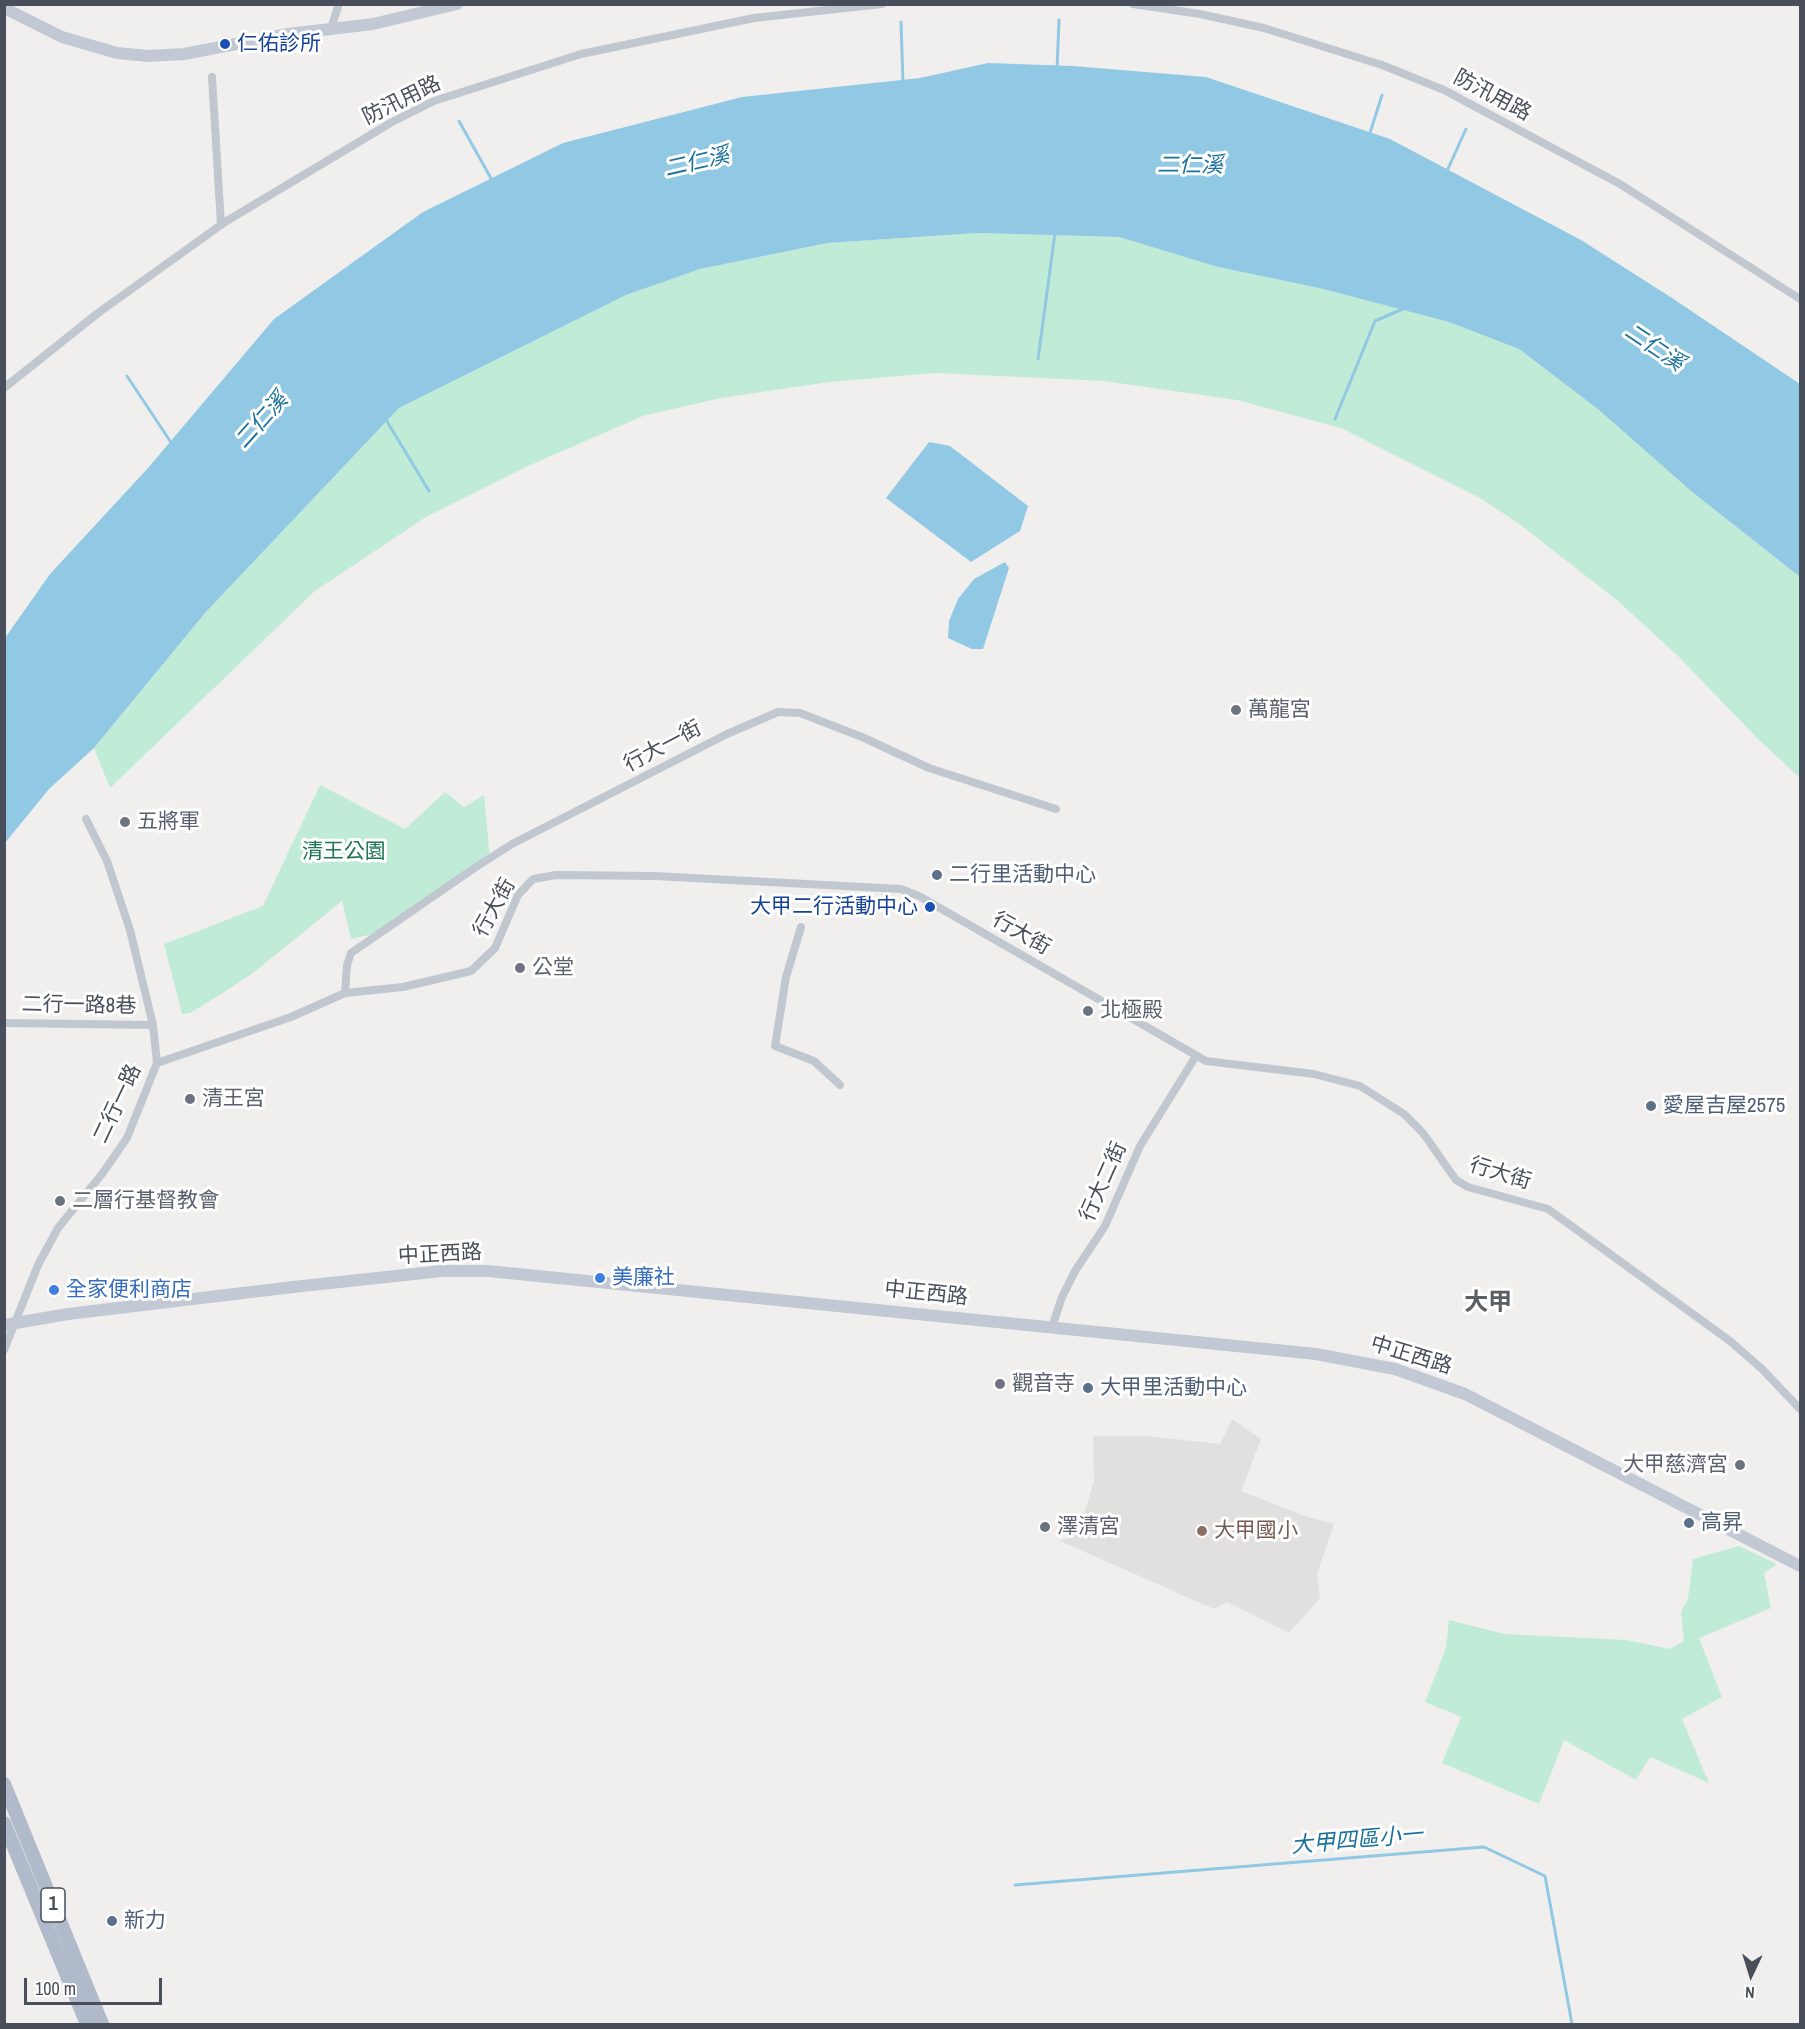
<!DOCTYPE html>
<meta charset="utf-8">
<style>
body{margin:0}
#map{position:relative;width:1805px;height:2029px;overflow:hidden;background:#f1efee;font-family:"Archivo Narrow",sans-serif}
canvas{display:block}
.frame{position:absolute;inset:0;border:6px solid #484f5a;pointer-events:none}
.north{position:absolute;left:1721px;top:1945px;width:60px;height:60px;-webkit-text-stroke:4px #fff;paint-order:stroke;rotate:184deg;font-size:16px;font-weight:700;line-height:24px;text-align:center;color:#484f5a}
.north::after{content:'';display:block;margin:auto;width:21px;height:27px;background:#484f5a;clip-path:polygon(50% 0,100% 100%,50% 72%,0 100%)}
.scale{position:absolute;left:24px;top:1978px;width:138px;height:27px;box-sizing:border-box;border:3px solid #484f5a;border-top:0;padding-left:8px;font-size:18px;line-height:21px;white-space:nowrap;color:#484f5a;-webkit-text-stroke:4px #fff;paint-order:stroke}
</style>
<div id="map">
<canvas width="1805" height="2029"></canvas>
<div class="frame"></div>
<div class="north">N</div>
<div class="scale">100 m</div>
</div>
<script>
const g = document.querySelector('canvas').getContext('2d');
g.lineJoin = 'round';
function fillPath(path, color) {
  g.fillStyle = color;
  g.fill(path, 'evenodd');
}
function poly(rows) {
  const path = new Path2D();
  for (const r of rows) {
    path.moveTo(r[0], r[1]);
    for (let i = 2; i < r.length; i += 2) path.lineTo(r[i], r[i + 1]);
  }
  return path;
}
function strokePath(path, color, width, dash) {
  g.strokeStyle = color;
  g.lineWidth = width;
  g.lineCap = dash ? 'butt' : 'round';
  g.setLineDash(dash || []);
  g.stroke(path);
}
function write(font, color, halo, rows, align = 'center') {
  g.font = font + ' "Archivo Narrow","Noto Sans TC",sans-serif';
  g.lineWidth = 6;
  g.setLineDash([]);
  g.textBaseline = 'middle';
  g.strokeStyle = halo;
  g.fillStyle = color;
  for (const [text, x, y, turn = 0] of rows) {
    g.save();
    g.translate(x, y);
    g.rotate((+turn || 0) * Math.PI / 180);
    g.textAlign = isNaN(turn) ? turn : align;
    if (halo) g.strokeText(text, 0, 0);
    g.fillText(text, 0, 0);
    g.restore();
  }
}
const education = poly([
 [1232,1419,1261,1439,1241,1491,1305,1516,1334,1524,1317,1574,1320,1598,1289,1633,1227,1602,1214,1609,1060,1541,1067,1538,1085,1511,1094,1481,1093,1436,1147,1436,1220,1444]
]);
const green = poly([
 [978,233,1119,237,1218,267,1319,288,1449,322,1519,349,1599,410,1691,491,1800,577,1800,778,1758,739,1678,656,1618,601,1518,523,1480,498,1341,428,1237,400,1104,381,935,373,829,382,721,398,643,416,528,466,426,517,315,591,110,788,94,748,205,613,399,408,626,295,700,269,829,243],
 [320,785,405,829,445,792,464,807,484,795,490,860,382,932,351,939,342,901,253,973,218,996,190,1013,182,1014,164,944,263,906],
 [1739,1546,1777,1564,1764,1573,1771,1608,1699,1638,1722,1697,1682,1719,1709,1783,1650,1757,1636,1780,1564,1740,1539,1804,1442,1763,1461,1717,1425,1702,1446,1648,1449,1620,1505,1634,1626,1640,1670,1649,1684,1641,1681,1612,1688,1599,1693,1559]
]);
const water = poly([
 [988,63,1073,66,1206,77,1390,139,1581,240,1672,298,1800,384,1800,577,1691,491,1599,410,1519,349,1449,322,1319,288,1218,267,1119,237,978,233,828,243,700,269,626,295,399,408,205,613,94,748,49,789,5,843,5,638,50,574,148,468,274,319,423,212,563,143,742,97,920,78],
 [929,442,950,446,1028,506,1020,531,971,562,886,498],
 [1005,562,1009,568,983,649,972,649,948,638,949,621,958,599,974,579]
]);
const stream = poly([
 [901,22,903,83],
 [1057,69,1059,20],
 [459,121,493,182],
 [1369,136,1382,95],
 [1447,171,1466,129],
 [1038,359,1055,233],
 [127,376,172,444],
 [385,418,429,491],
 [1335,419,1375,321,1405,308],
 [1015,1885,1484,1847,1545,1876,1572,2024]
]);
const street = poly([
 [1133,4,1200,14,1264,28,1382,65,1444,90,1620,184,1800,299],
 [331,28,339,4],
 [212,77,221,225],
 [4,388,98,313,225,222,392,122,434,101,581,54,754,18,882,4],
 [801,927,786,977,775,1046,814,1061,840,1085],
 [345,993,347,965,351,953,476,867,512,844,727,734,778,712,800,713,862,737,929,768,1056,809],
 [4,1023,153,1025],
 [157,1063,291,1017,345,993,403,987,471,971,495,948,518,895,533,879,556,875,655,876,901,889,919,896,1206,1061,1314,1074,1360,1086,1404,1114,1423,1133,1456,1180,1468,1187,1548,1209,1730,1341,1762,1369,1800,1409],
 [1052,1327,1062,1297,1075,1271,1105,1226,1140,1146,1196,1056],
 [4,1350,38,1265,58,1228,102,1174,127,1138,157,1063,153,1025,130,930,107,861,86,819]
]);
const secondary = poly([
 [4,8,62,37,117,53,149,56,184,54,288,34,373,24,457,4],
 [4,1325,68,1314,293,1287,442,1271,488,1271,1316,1354,1395,1369,1465,1394,1800,1566]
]);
const primary = poly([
 [4,1784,102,2024],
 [4,1823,87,2024]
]);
const markers = [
 [225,44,6,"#1a4fb4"],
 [1236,710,6,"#6b7280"],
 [125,822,6,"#6b7280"],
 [937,875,6,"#5c6f8a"],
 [930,907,6,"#1a4fb4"],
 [520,968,6,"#6b7280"],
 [1088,1011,6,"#6b7280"],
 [190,1099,6,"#6b7280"],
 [1651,1106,6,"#5c6f8a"],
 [60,1201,6,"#6b7280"],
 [600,1278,6,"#3f7fe0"],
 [54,1290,6,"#3f7fe0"],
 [1000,1384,6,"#6b7280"],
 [1088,1388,6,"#5c6f8a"],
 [1740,1465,6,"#6b7280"],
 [1689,1523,6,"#5c6f8a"],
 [1045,1527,6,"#6b7280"],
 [1202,1531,6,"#8d6e63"],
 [112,1921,6,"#5c6f8a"]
];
const shields = [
 [53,1905,24]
];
const shieldNames = [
 ["1",53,1905]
];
const transitNames = [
 ["仁佑診所",237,44],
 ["大甲二行活動中心",918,907,"right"]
];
const streetNames = [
 ["防汛用路",1492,96,28],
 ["防汛用路",402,101,-26],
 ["行大一街",663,747,-28],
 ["行大街",495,908,-61],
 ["行大街",1021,934,30],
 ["二行一路8巷",79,1006,1],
 ["二行一路",118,1104,-65],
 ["行大街",1500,1174,17],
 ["行大二街",1104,1182,-66],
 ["中正西路",440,1255,-3],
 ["中正西路",926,1294,6],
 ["中正西路",1411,1356,17]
];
const worshipNames = [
 ["萬龍宮",1248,710],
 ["五將軍",137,822],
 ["公堂",532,968],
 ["北極殿",1100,1011],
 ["清王宮",202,1099],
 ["二層行基督教會",72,1201],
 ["觀音寺",1012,1384],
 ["大甲慈濟宮",1728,1465,"right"],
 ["澤清宮",1057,1527]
];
const parkNames = [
 ["清王公園",344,852]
];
const serviceNames = [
 ["二行里活動中心",949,875],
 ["愛屋吉屋2575",1663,1106],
 ["大甲里活動中心",1100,1388],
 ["高昇",1701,1523],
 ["新力",124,1921]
];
const shopNames = [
 ["美廉社",612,1278],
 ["全家便利商店",66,1290]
];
const educationNames = [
 ["大甲國小",1214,1531]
];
const waterNames = [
 ["二仁溪",697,163,-13],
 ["二仁溪",1190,166],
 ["二仁溪",1654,348,34],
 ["二仁溪",262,421,-48],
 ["大甲四區小一",1357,1841,-5]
];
const quarterNames = [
 ["大甲",1488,1304]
];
fillPath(education, '#e2e0df');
fillPath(green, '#c0ebd6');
fillPath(water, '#91c9e4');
strokePath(stream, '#91c9e4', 3);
strokePath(street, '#c0c7cf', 8);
strokePath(secondary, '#c2c9d5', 12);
strokePath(primary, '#b0bacb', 14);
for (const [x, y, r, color] of markers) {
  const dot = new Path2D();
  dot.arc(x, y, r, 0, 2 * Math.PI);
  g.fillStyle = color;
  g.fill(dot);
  strokePath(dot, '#fff', 2);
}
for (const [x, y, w] of shields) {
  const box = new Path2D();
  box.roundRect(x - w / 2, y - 17, w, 34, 4.5);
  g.fillStyle = '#fff';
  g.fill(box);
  strokePath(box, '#484f5a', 1.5);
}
write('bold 20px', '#484f5a', null, shieldNames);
write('21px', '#164399', '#fff', transitNames, 'left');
write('21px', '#484f5a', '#fff', streetNames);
write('21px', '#5b616d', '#fff', worshipNames, 'left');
write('21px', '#1f7554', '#fff', parkNames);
write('21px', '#4e5e75', '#fff', serviceNames, 'left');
write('21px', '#366cbe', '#fff', shopNames, 'left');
write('21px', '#785e54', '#fff', educationNames, 'left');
write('italic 22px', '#19719c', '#fff', waterNames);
write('bold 24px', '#5b5e62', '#fff', quarterNames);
</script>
